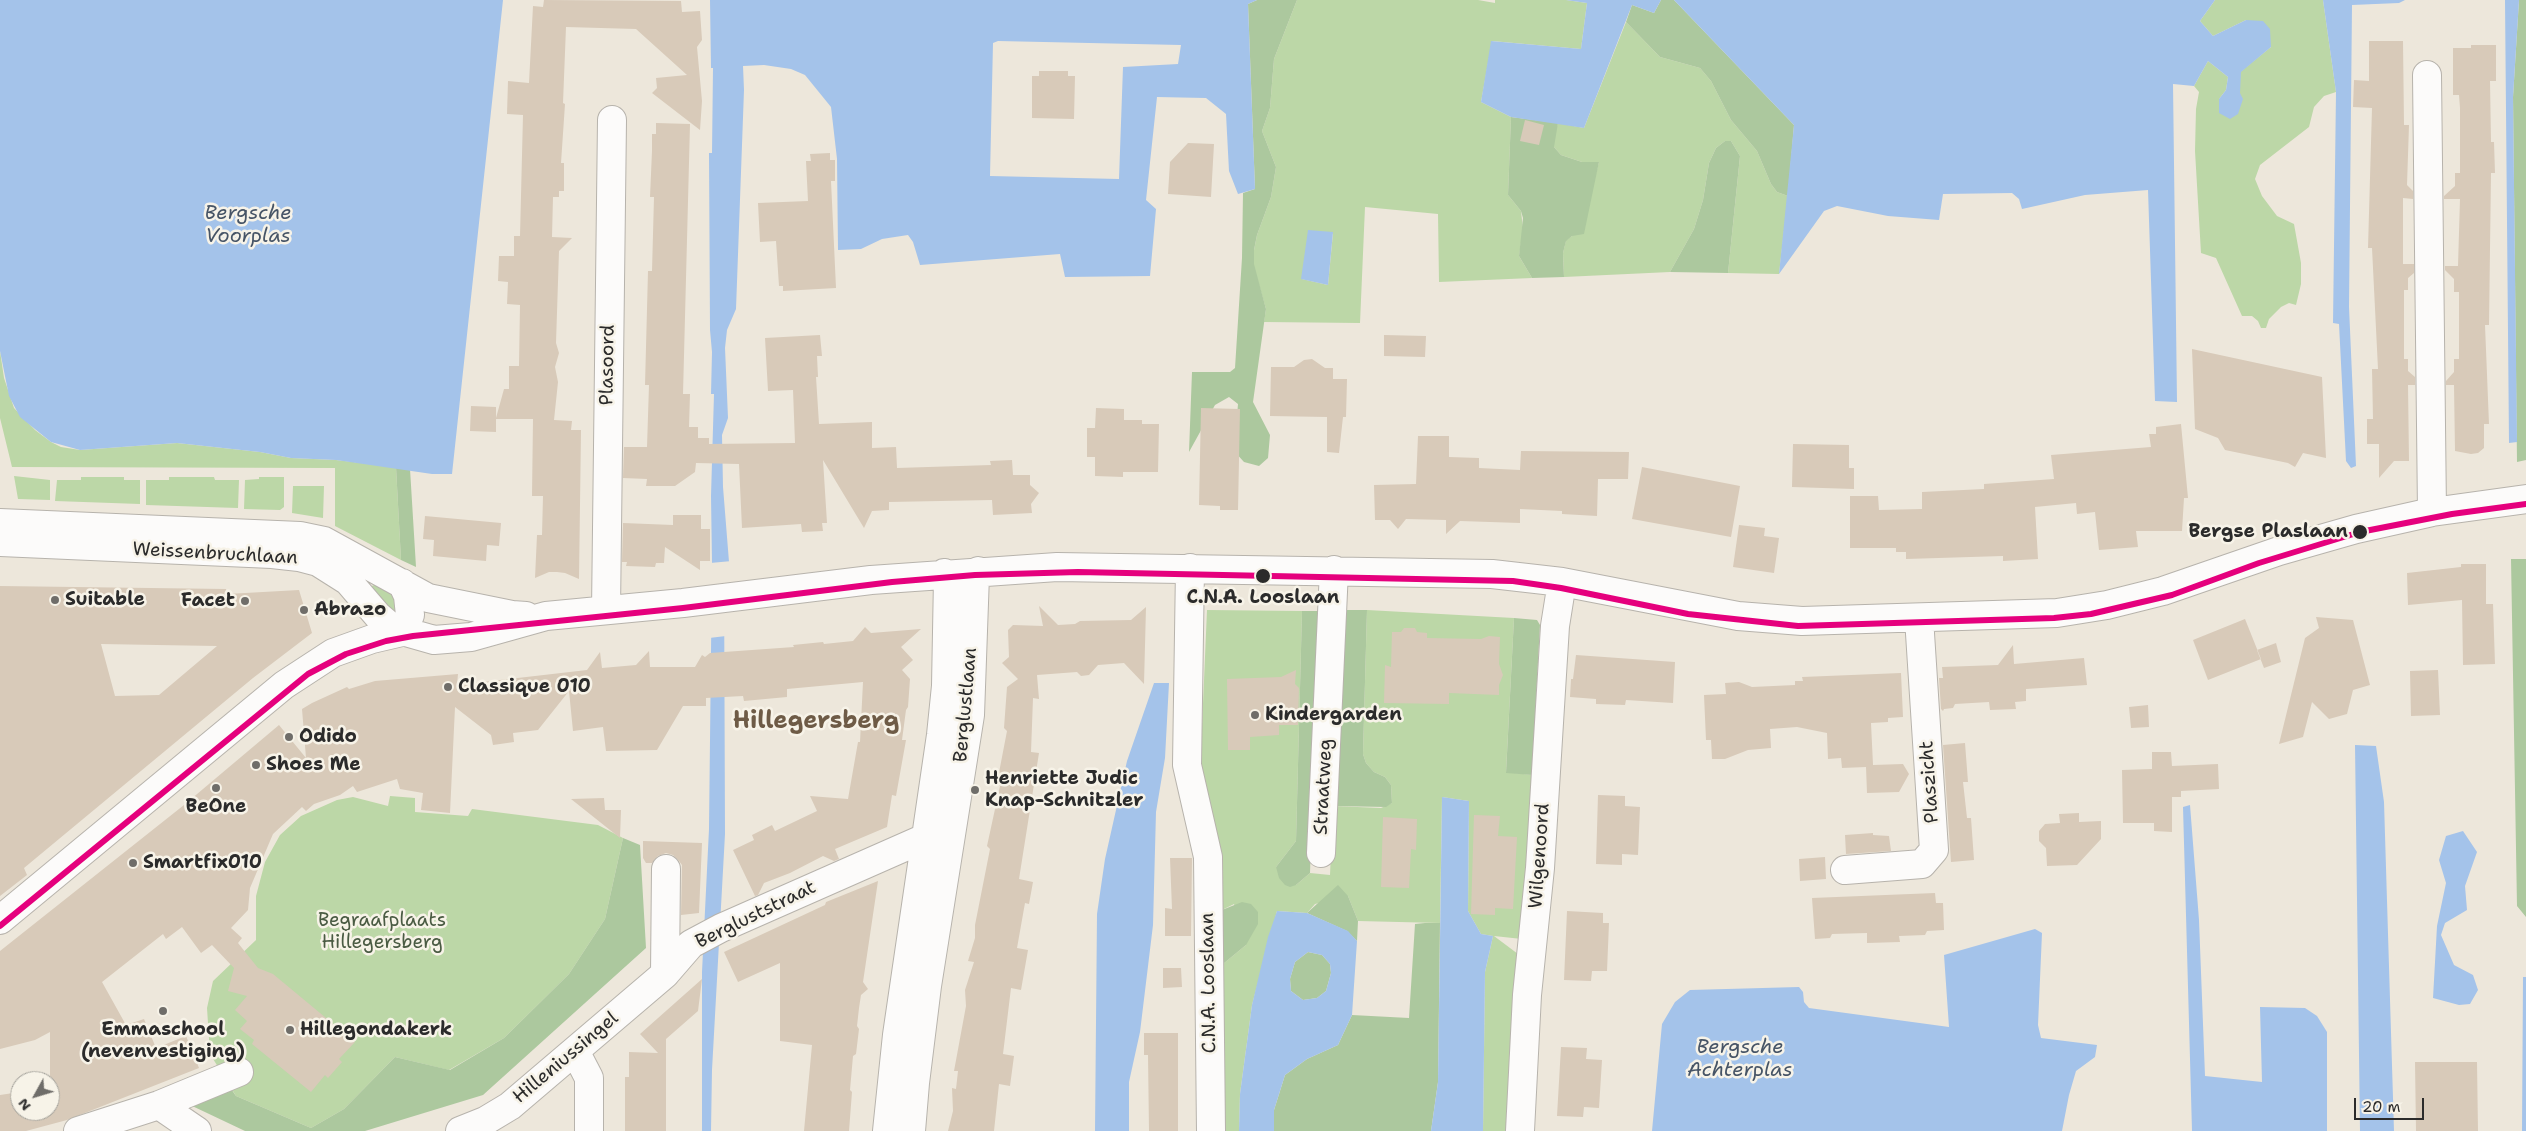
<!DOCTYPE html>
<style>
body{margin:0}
#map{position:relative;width:2526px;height:1131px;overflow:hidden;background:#ede7db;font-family:"Shantell Sans",sans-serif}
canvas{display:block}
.north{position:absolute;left:10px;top:1071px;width:50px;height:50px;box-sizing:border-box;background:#f7f3e8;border:1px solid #a5a39c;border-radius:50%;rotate:231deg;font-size:14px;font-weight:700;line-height:20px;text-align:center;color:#2b2b2b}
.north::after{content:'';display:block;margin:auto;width:18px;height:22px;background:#6f6d69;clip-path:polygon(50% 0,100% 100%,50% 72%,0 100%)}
.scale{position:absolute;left:2354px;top:1098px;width:70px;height:22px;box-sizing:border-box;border:2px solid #2b2b2b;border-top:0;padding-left:6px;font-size:15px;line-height:18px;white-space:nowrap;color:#2b2b2b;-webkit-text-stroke:4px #f7f3e8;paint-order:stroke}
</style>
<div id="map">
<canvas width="2526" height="1131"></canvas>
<div class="north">N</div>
<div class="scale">20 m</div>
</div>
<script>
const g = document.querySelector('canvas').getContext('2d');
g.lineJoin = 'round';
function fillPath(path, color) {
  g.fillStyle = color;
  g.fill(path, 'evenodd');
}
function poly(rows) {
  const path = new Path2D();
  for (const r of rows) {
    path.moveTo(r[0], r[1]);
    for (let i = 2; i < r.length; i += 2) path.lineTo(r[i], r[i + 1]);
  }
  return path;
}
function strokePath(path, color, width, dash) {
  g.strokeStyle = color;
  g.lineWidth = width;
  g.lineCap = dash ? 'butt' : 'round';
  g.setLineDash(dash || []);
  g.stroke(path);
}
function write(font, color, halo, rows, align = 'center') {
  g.font = font + ' "Shantell Sans",sans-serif';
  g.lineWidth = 5;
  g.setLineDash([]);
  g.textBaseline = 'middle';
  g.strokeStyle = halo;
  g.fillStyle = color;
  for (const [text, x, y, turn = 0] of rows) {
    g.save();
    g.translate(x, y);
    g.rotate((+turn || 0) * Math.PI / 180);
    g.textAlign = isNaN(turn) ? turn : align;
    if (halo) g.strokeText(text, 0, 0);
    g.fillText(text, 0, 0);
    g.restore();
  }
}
const green = poly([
 [1297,0,1478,0,1495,3,1495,0,1566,0,1587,3,1581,49,1492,41,1481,102,1511,117,1508,195,1521,211,1523,229,1519,256,1532,278,1439,282,1438,214,1365,207,1360,323,1264,322,1266,309,1253,264,1254,250,1257,235,1271,197,1276,167,1262,131,1270,108,1274,59],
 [1333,233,1328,285,1302,279],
 [2215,0,2323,0,2336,92,2324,96,2314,107,2309,127,2260,165,2255,179,2262,196,2277,216,2294,224,2301,263,2301,284,2296,305,2289,303,2281,307,2269,319,2266,328,2261,328,2258,321,2252,316,2242,316,2216,258,2201,253,2195,151,2196,109,2199,92,2194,86,2208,61,2228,77,2226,90,2219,99,2240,93,2240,72,2271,47,2246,20,2213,36,2200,21],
 [1626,22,1660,57,1700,68,1711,81,1731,120,1757,151,1771,184,1777,192,1788,196,1779,274,1728,273,1740,156,1731,141,1725,141,1716,148,1709,163,1703,200,1694,229,1670,272,1564,277,1563,253,1566,240,1572,236,1590,196,1599,162,1582,162,1561,155,1554,147,1554,136,1558,123,1584,128],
 [0,351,4,378,14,408,35,430,51,442,61,447,80,450,177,443,260,452,291,458,336,460,396,467,401,560,335,526,335,468,12,467,0,418],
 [14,476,50,480,50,500,18,499],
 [81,477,124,477,124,480,140,480,140,504,55,501,57,480,81,480],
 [169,477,214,477,215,480,239,480,238,508,146,505,146,480,169,480],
 [259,477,284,477,284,507,280,510,244,509,245,480,259,479],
 [293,486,324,486,323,518,292,513],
 [380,583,388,587,397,600,397,622,366,588],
 [1207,610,1302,611,1296,841,1276,867,1296,885,1310,873,1330,875,1333,806,1381,808,1392,803,1391,785,1385,777,1374,772,1366,763,1363,754,1367,610,1514,618,1506,772,1532,775,1522,939,1494,936,1522,957,1512,1131,1483,1131,1485,972,1493,936,1481,934,1468,911,1469,801,1442,797,1440,923,1358,921,1348,896,1315,904,1307,913,1277,911,1252,1005,1240,1094,1239,1131,1221,1131,1224,1038,1223,964,1246,945,1234,904,1222,910,1200,774],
 [390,796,415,798,415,812,468,816,472,809,598,825,623,838,605,919,569,974,504,1038,449,1070,395,1057,344,1109,311,1128,236,1096,210,1054,207,1008,213,981,256,940,256,896,265,862,280,835,301,816,337,800,353,797,388,806]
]);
const forest = poly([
 [1257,0,1297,0,1274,59,1270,108,1262,131,1276,167,1271,197,1257,235,1254,250,1254,264,1266,309,1253,402,1270,435,1268,458,1259,466,1244,462,1234,451,1238,404,1229,397,1215,405,1189,452,1192,372,1230,372,1235,368,1242,258,1243,193,1255,189,1248,4],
 [1661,0,1674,0,1794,125,1788,196,1777,192,1771,184,1757,151,1731,120,1711,81,1700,68,1660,57,1626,22,1632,5,1654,13],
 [2519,0,2526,0,2526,460,2517,462,2513,97],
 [1511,117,1558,123,1554,147,1561,155,1582,162,1599,162,1584,234,1572,236,1566,241,1563,253,1564,277,1532,278,1519,256,1523,218,1521,211,1508,195],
 [1725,141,1731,141,1740,156,1728,273,1670,272,1694,229,1703,200,1709,163,1716,148],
 [396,467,410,469,416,567,401,560],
 [2511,559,2526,559,2526,917,2517,906],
 [1342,610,1367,610,1363,754,1366,763,1374,772,1385,777,1391,785,1392,803,1386,807,1333,806],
 [1302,611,1319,611,1310,873,1296,885,1290,887,1285,885,1279,878,1276,867,1296,841],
 [1514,618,1537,620,1540,625,1532,775,1506,773],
 [623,838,640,845,646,948,483,1095,365,1131,245,1131,188,1104,227,1083,236,1096,311,1128,344,1109,395,1057,450,1070,504,1038,569,974,605,919],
 [1338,885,1348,896,1358,921,1357,941,1347,931,1307,913],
 [1242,902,1251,904,1258,912,1258,924,1246,945,1223,964,1222,910],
 [1425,923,1440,923,1438,1082,1431,1131,1274,1131,1274,1110,1285,1075,1307,1059,1338,1045,1352,1015,1409,1018,1415,924],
 [1308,952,1322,955,1330,964,1331,973,1326,991,1317,998,1303,1000,1291,991,1290,979,1295,962]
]);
const water = poly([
 [0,0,503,0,452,474,432,474,336,460,291,458,260,452,177,443,80,450,51,442,20,417,9,396,0,351],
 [710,0,1257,0,1248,4,1255,189,1238,194,1229,171,1226,114,1206,98,1157,97,1146,200,1156,209,1150,276,1065,277,1060,254,920,265,913,242,908,235,882,239,861,249,838,250,837,159,831,107,805,75,791,69,764,65,743,66,744,90,736,309,727,330,725,348,728,418,722,435,723,487,729,562,724,562,725,834,712,1070,711,1131,702,1131,702,972,709,829,712,563,711,496,714,394,711,394,712,352,710,330,709,153,712,153,713,68,711,68],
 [998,41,1181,45,1178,64,1123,67,1119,179,990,176,993,43],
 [1566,0,1661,0,1654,13,1632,5,1584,128,1511,117,1481,102,1491,41,1581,49,1587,3],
 [1674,0,2215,0,2200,21,2213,36,2246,20,2263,21,2270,29,2271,47,2241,72,2240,93,2243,99,2238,114,2230,119,2219,113,2219,99,2226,90,2228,77,2208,61,2194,86,2173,84,2177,402,2155,401,2148,190,2085,195,2022,209,2019,199,2012,193,1943,194,1939,220,1888,216,1837,206,1824,211,1779,274,1794,125],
 [2323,0,2405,0,2399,3,2352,5,2349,307,2356,466,2351,468,2346,461,2339,324,2333,323,2336,92],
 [2505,0,2519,0,2513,97,2517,442,2509,443],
 [1308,230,1333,232,1328,285,1301,279],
 [1154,683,1169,683,1165,758,1156,812,1153,925,1140,1032,1129,1082,1129,1131,1095,1131,1097,914,1105,859,1127,761],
 [2355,745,2376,746,2384,802,2394,1131,2360,1131],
 [1442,797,1469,801,1468,911,1481,934,1493,936,1485,972,1483,1131,1431,1131,1438,1082],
 [2190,805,2199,920,2205,1076,2262,1082,2260,1007,2305,1008,2317,1016,2327,1032,2327,1131,2192,1131,2183,807],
 [2463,831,2477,852,2465,886,2467,910,2445,923,2441,935,2454,965,2473,975,2478,990,2470,1004,2459,1005,2433,998,2437,926,2446,883,2439,860,2446,836],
 [1277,911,1307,913,1348,931,1357,941,1352,1015,1338,1045,1307,1059,1285,1075,1274,1110,1274,1131,1239,1131,1240,1094,1252,1005,1268,937],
 [1308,952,1322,955,1330,964,1331,973,1326,991,1317,998,1303,1000,1291,991,1290,979,1295,962],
 [2035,929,2042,933,2038,1025,2041,1038,2097,1045,2095,1057,2076,1071,2069,1095,2062,1131,1652,1131,1662,1024,1675,1002,1690,990,1799,987,1803,992,1804,1002,1809,1008,1949,1027,1944,955],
 [2523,977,2526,977,2526,1131,2522,1131]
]);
const pier = poly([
 [732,561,726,564,726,636,709,638,710,563]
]);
const building = poly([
 [544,0,681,1,682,12,700,11,702,40,697,47,702,101,700,130,652,93,657,88,656,78,687,75,636,29,566,27,563,103,565,104,561,163,564,163,564,191,559,191,559,197,553,197,552,237,572,238,559,251,556,343,559,353,555,367,558,382,554,420,572,421,571,430,581,430,579,579,565,573,557,572,549,572,535,578,537,535,542,535,543,496,532,496,533,419,496,419,496,432,470,431,471,406,496,407,496,418,504,389,509,389,509,366,519,366,520,305,507,304,508,282,498,281,499,256,514,256,514,236,520,236,523,115,507,114,508,81,529,83,533,6,543,7],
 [2369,41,2403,41,2404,125,2409,125,2407,185,2413,191,2413,199,2403,198,2403,264,2414,264,2414,273,2408,278,2408,290,2404,290,2404,359,2408,359,2408,371,2415,377,2415,385,2408,385,2409,461,2394,461,2379,478,2379,444,2367,444,2367,419,2373,419,2372,369,2378,369,2372,248,2368,248,2372,108,2353,107,2354,80,2369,81],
 [2471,45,2496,45,2496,81,2490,81,2491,142,2494,142,2495,173,2491,173,2489,325,2485,325,2489,424,2484,424,2484,448,2478,453,2471,454,2455,451,2454,385,2446,385,2446,381,2454,372,2454,359,2459,359,2459,292,2454,292,2454,279,2445,270,2445,266,2458,266,2460,199,2444,199,2444,196,2455,186,2455,173,2460,173,2460,108,2459,95,2453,95,2453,48,2471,48],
 [1039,71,1068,71,1068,76,1075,76,1074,119,1032,118,1032,76,1039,76],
 [1525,120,1544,125,1539,145,1520,141],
 [656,123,690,124,683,394,690,394,689,427,698,427,698,438,709,438,709,444,795,443,793,390,768,391,765,338,820,335,822,356,817,356,818,377,816,377,819,424,872,422,872,448,896,447,897,468,991,465,990,461,1012,460,1013,475,1030,475,1030,485,1039,493,1031,504,1032,513,993,515,992,500,889,502,889,510,872,511,864,528,823,460,827,523,822,523,823,531,802,532,801,524,742,528,739,464,696,463,695,472,675,486,646,486,647,479,623,478,624,447,647,447,649,385,645,385,648,271,652,271,654,197,650,197,652,151,652,134,656,134],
 [1188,143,1214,144,1211,197,1168,194,1170,162],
 [830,153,830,160,835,160,835,181,831,181,836,288,783,291,783,286,779,286,776,241,760,242,758,203,808,201,806,161,811,161,810,154],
 [1384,335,1426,336,1425,357,1384,356],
 [2192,349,2322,377,2326,458,2303,453,2295,467,2288,463,2225,450,2218,438,2195,429],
 [1312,359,1325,368,1333,368,1333,379,1347,379,1346,417,1343,417,1339,453,1327,452,1327,417,1270,416,1271,367,1294,367,1304,360],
 [1096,408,1124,409,1124,420,1142,420,1142,424,1159,424,1158,472,1123,472,1123,477,1095,476,1095,457,1087,457,1087,428,1095,428],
 [1201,408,1240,409,1238,510,1220,510,1220,506,1199,505],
 [2181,424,2188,498,2184,498,2182,531,2136,531,2138,547,2099,550,2095,512,2077,514,2076,503,2035,507,2038,559,2003,561,2003,556,1906,559,1906,552,1896,552,1896,548,1850,548,1850,496,1878,496,1879,510,1922,509,1922,492,1984,489,1984,484,2054,479,2051,455,2151,447,2149,434,2156,434,2156,427],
 [1418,436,1449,436,1449,457,1479,458,1479,468,1520,470,1521,451,1629,452,1628,479,1598,479,1597,516,1562,514,1562,511,1520,509,1520,523,1460,521,1446,534,1446,520,1406,519,1398,529,1390,520,1375,520,1374,485,1416,484],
 [1793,444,1849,445,1849,468,1854,468,1854,489,1792,487],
 [1642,467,1740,486,1731,537,1632,519],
 [673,515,701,515,701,529,710,529,710,561,700,561,700,570,665,547,664,563,656,563,655,567,626,566,627,562,622,562,623,523,673,525],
 [425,516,501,523,499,546,487,545,486,561,433,556,434,540,423,539],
 [1739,525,1765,528,1764,536,1779,538,1774,573,1733,567],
 [2461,564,2486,564,2486,604,2493,604,2495,664,2463,665,2462,600,2408,605,2407,573,2461,567],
 [0,586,226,589,227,594,299,590,312,633,253,678,24,868,27,875,0,896],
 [101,644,157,645,217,646,159,695,115,696],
 [1039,606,1058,625,1075,624,1080,621,1131,620,1146,607,1144,684,1124,663,1098,665,1089,675,1081,676,1077,672,1037,675,1039,699,1033,698,1031,752,1039,753,1019,879,1033,882,1029,904,1025,903,1017,948,1028,950,1021,990,1011,988,1003,1054,1014,1056,1010,1086,999,1084,994,1131,948,1131,953,1111,952,1088,956,1089,958,1071,954,1071,966,1006,965,990,974,962,968,961,975,938,975,925,990,849,987,846,1000,786,997,783,1007,731,1004,728,1007,687,1018,679,1002,663,1009,657,1008,630,1013,625,1043,626],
 [2316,617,2353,620,2370,685,2353,690,2347,714,2329,719,2312,702,2303,737,2279,744,2305,638,2319,628],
 [2245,619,2261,659,2208,680,2193,640],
 [865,627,871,633,921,629,901,647,913,660,902,670,910,679,908,707,906,710,902,740,906,740,896,796,892,795,887,827,835,849,839,859,834,861,823,856,790,873,764,883,758,895,755,896,733,850,754,840,752,835,772,825,775,831,817,811,810,796,848,799,858,742,860,742,863,682,787,689,787,697,744,701,743,696,706,698,706,706,683,706,657,750,606,751,603,727,573,731,569,691,538,730,513,733,514,742,493,745,491,735,455,707,450,813,421,810,423,793,400,789,397,779,357,792,353,786,340,795,314,804,306,811,302,807,273,834,250,888,248,910,231,928,242,938,238,943,258,968,273,974,355,1042,339,1059,342,1062,328,1078,325,1075,311,1092,252,1044,254,1040,240,1029,247,1021,235,1010,247,996,228,991,234,968,212,945,201,953,182,927,166,939,163,934,102,982,126,1025,144,1019,156,1048,186,1036,199,1068,67,1120,26,1131,0,1131,0,1095,20,1092,20,1111,50,1111,50,1032,35,1040,0,1049,0,951,184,805,279,725,306,758,302,709,312,703,347,687,349,689,375,681,458,674,457,685,587,670,600,652,602,668,636,665,649,651,650,667,695,667,702,655,705,657,710,653,794,647,793,645,823,642,824,644,853,641],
 [1404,628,1415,628,1417,632,1427,633,1427,638,1481,639,1489,636,1500,637,1499,664,1503,675,1499,685,1499,695,1449,693,1449,704,1384,703,1385,665,1391,667,1392,632,1401,632],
 [2276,643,2281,662,2264,668,2257,650],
 [2013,645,2014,664,2084,658,2087,685,2026,689,2026,701,2015,702,2016,709,1990,710,1989,702,1955,704,1953,708,1944,709,1943,711,1941,709,1939,678,1943,678,1942,667,1998,665],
 [1576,655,1675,662,1673,703,1626,700,1625,705,1596,704,1596,699,1570,697,1571,679,1573,679],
 [1296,670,1295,684,1299,688,1298,725,1279,725,1279,735,1250,737,1250,750,1228,750,1227,679,1281,677],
 [2438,670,2440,715,2411,716,2410,671],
 [1901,673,1903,717,1888,718,1888,722,1871,723,1873,765,1903,764,1909,774,1899,792,1867,793,1866,767,1842,768,1841,758,1828,759,1827,733,1797,727,1770,729,1771,748,1748,750,1725,759,1712,759,1711,740,1706,740,1704,695,1726,694,1725,683,1739,682,1752,687,1795,685,1795,681,1803,681,1802,677],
 [2148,705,2149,727,2131,728,2129,707],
 [1965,743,1968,782,1963,782,1967,818,1971,818,1974,860,1951,862,1943,745],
 [2152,752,2171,752,2172,766,2218,764,2219,789,2181,791,2181,797,2172,797,2172,832,2154,831,2154,823,2123,823,2122,770,2152,769],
 [1598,795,1625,796,1625,806,1640,807,1638,855,1622,854,1622,865,1596,864],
 [604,798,605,810,621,810,620,838,571,799],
 [2079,813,2079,822,2101,821,2101,839,2077,865,2047,866,2046,848,2039,841,2039,831,2045,824,2060,823,2059,814],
 [1474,815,1500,816,1498,836,1517,837,1513,909,1495,908,1495,915,1471,914],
 [1383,817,1417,819,1416,850,1411,849,1409,888,1381,887],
 [1873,833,1873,835,1889,836,1891,851,1846,854,1845,835],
 [643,841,702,843,699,913,681,915,682,865,679,861,673,855,666,853,658,856,652,863,646,863,643,858],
 [1825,857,1826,879,1800,881,1799,859],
 [1170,858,1192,858,1191,936,1165,936,1165,908,1172,909],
 [878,881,863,982,868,989,861,995,859,1008,857,1026,859,1029,856,1054,853,1056,850,1090,852,1092,849,1131,804,1131,812,1045,780,1041,780,963,738,982,724,952,825,905,826,902],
 [1935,893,1936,903,1943,903,1944,930,1927,931,1925,935,1899,936,1900,942,1867,943,1867,933,1832,934,1830,938,1815,939,1812,898],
 [1567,911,1603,913,1603,923,1609,923,1607,971,1592,971,1591,981,1564,980],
 [1163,968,1181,968,1182,987,1163,988],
 [702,979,698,1011,666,1039,666,1131,625,1131,625,1077,629,1077,629,1052,658,1053,640,1034],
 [1144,1033,1178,1033,1178,1131,1149,1131,1148,1055,1144,1055],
 [1561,1047,1587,1048,1586,1059,1602,1060,1599,1108,1584,1107,1583,1117,1557,1116],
 [2415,1062,2477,1062,2478,1131,2416,1131]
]);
const minor = poly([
 [2427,75,2432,512],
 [0,523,300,536,324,541,428,598,512,615,526,616],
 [0,542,272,554,299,557,318,562,348,581,378,616,392,628,434,640,471,637,546,616,683,603,871,580,1057,567,1492,574,1562,582,1738,616,1802,621,2057,613,2107,605,2163,591,2279,551,2356,529,2432,512,2526,499],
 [1190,568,1187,765,1208,857,1211,1131],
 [606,610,612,120],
 [1321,853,1334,570],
 [1845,870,1922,864,1934,850,1919,618],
 [0,920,284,685,333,653,372,639,402,632,410,615,408,596,402,583],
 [665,974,666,869],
 [575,1051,589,1078,589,1131],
 [159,1105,197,1131],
 [78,1131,159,1105,239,1072],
 [460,1131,485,1121,510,1106,665,974,691,944,721,928,925,838],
 [887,1131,897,1035,941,735,946,686,948,578,944,573],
 [911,1131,915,1083,927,986,970,715,975,575,978,571],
 [1520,1131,1527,995,1540,868,1555,626,1562,582]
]);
const tram1 = poly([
 [0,926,308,674,346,654,386,641,413,636,683,608,892,582,975,575,1078,572,1513,581,1561,588,1688,614,1798,626,2054,618,2091,614,2172,595,2259,563,2360,532,2452,514,2526,504]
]);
const markers = [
 [2360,532,8,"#2b2b2b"],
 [1263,576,8,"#2b2b2b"],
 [55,600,5,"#6f6d69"],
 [245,601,5,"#6f6d69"],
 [304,610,5,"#6f6d69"],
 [448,687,5,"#6f6d69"],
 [1255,715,5,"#6f6d69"],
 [289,737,5,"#6f6d69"],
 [256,765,5,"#6f6d69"],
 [216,788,5,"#6f6d69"],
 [975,790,5,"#6f6d69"],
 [133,863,5,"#6f6d69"],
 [163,1011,5,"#6f6d69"],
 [290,1030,5,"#6f6d69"]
];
const streetNames = [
 ["Plasoord",608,365,-89],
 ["Weissenbruchlaan",215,554,3],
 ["Berglustlaan",966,705,-85],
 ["Plaszicht",1930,782,-94],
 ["Straatweg",1324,787,-87],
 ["Wilgenoord",1540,856,-86],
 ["Bergluststraat",756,915,-26],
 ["C.N.A. Looslaan",1209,983,-91],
 ["Hilleniussingel",566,1058,-40]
];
const stopNames = [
 ["Bergse Plaslaan",2348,532],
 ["C.N.A. Looslaan",1263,598,"center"]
];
const poiNames = [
 ["Suitable",65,600],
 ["Facet",235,601,"right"],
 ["Abrazo",314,610],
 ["Classique 010",458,687],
 ["Kindergarden",1265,715],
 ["Odido",299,737],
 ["Shoes Me",266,765],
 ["Henriette Judic",985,779],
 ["Knap-Schnitzler",985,801],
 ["BeOne",216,807,"center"],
 ["Smartfix010",143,863],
 ["Emmaschool",163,1030,"center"],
 ["(nevenvestiging)",163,1052,"center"],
 ["Hillegondakerk",300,1030]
];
const parkNames = [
 ["Begraafplaats",382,921],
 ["Hillegersberg",382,943]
];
const waterNames = [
 ["Bergsche",248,214],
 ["Voorplas",248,237],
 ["Bergsche",1740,1048],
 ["Achterplas",1740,1071]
];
const districtNames = [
 ["Hillegersberg",816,722]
];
fillPath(green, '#bcd7a7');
fillPath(forest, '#acc89e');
fillPath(water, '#a4c3ea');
fillPath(pier, '#ede7db');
fillPath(building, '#d8cab9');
strokePath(minor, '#b7b3ac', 30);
strokePath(minor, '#fcfbfa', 28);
strokePath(tram1, '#e5007d', 6);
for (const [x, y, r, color] of markers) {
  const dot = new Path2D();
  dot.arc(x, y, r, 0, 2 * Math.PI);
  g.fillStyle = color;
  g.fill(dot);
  strokePath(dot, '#f7f3e8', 2);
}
write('19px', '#2b2b2b', '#f7f3e8', streetNames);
write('bold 19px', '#2b2b2b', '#f7f3e8', stopNames, 'right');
write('bold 19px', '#2b2b2b', '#f7f3e8', poiNames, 'left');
write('19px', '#4a5b43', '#f7f3e8', parkNames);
write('italic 20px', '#465466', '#f7f3e8', waterNames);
write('bold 24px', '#6e5b46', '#f7f3e8', districtNames);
</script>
